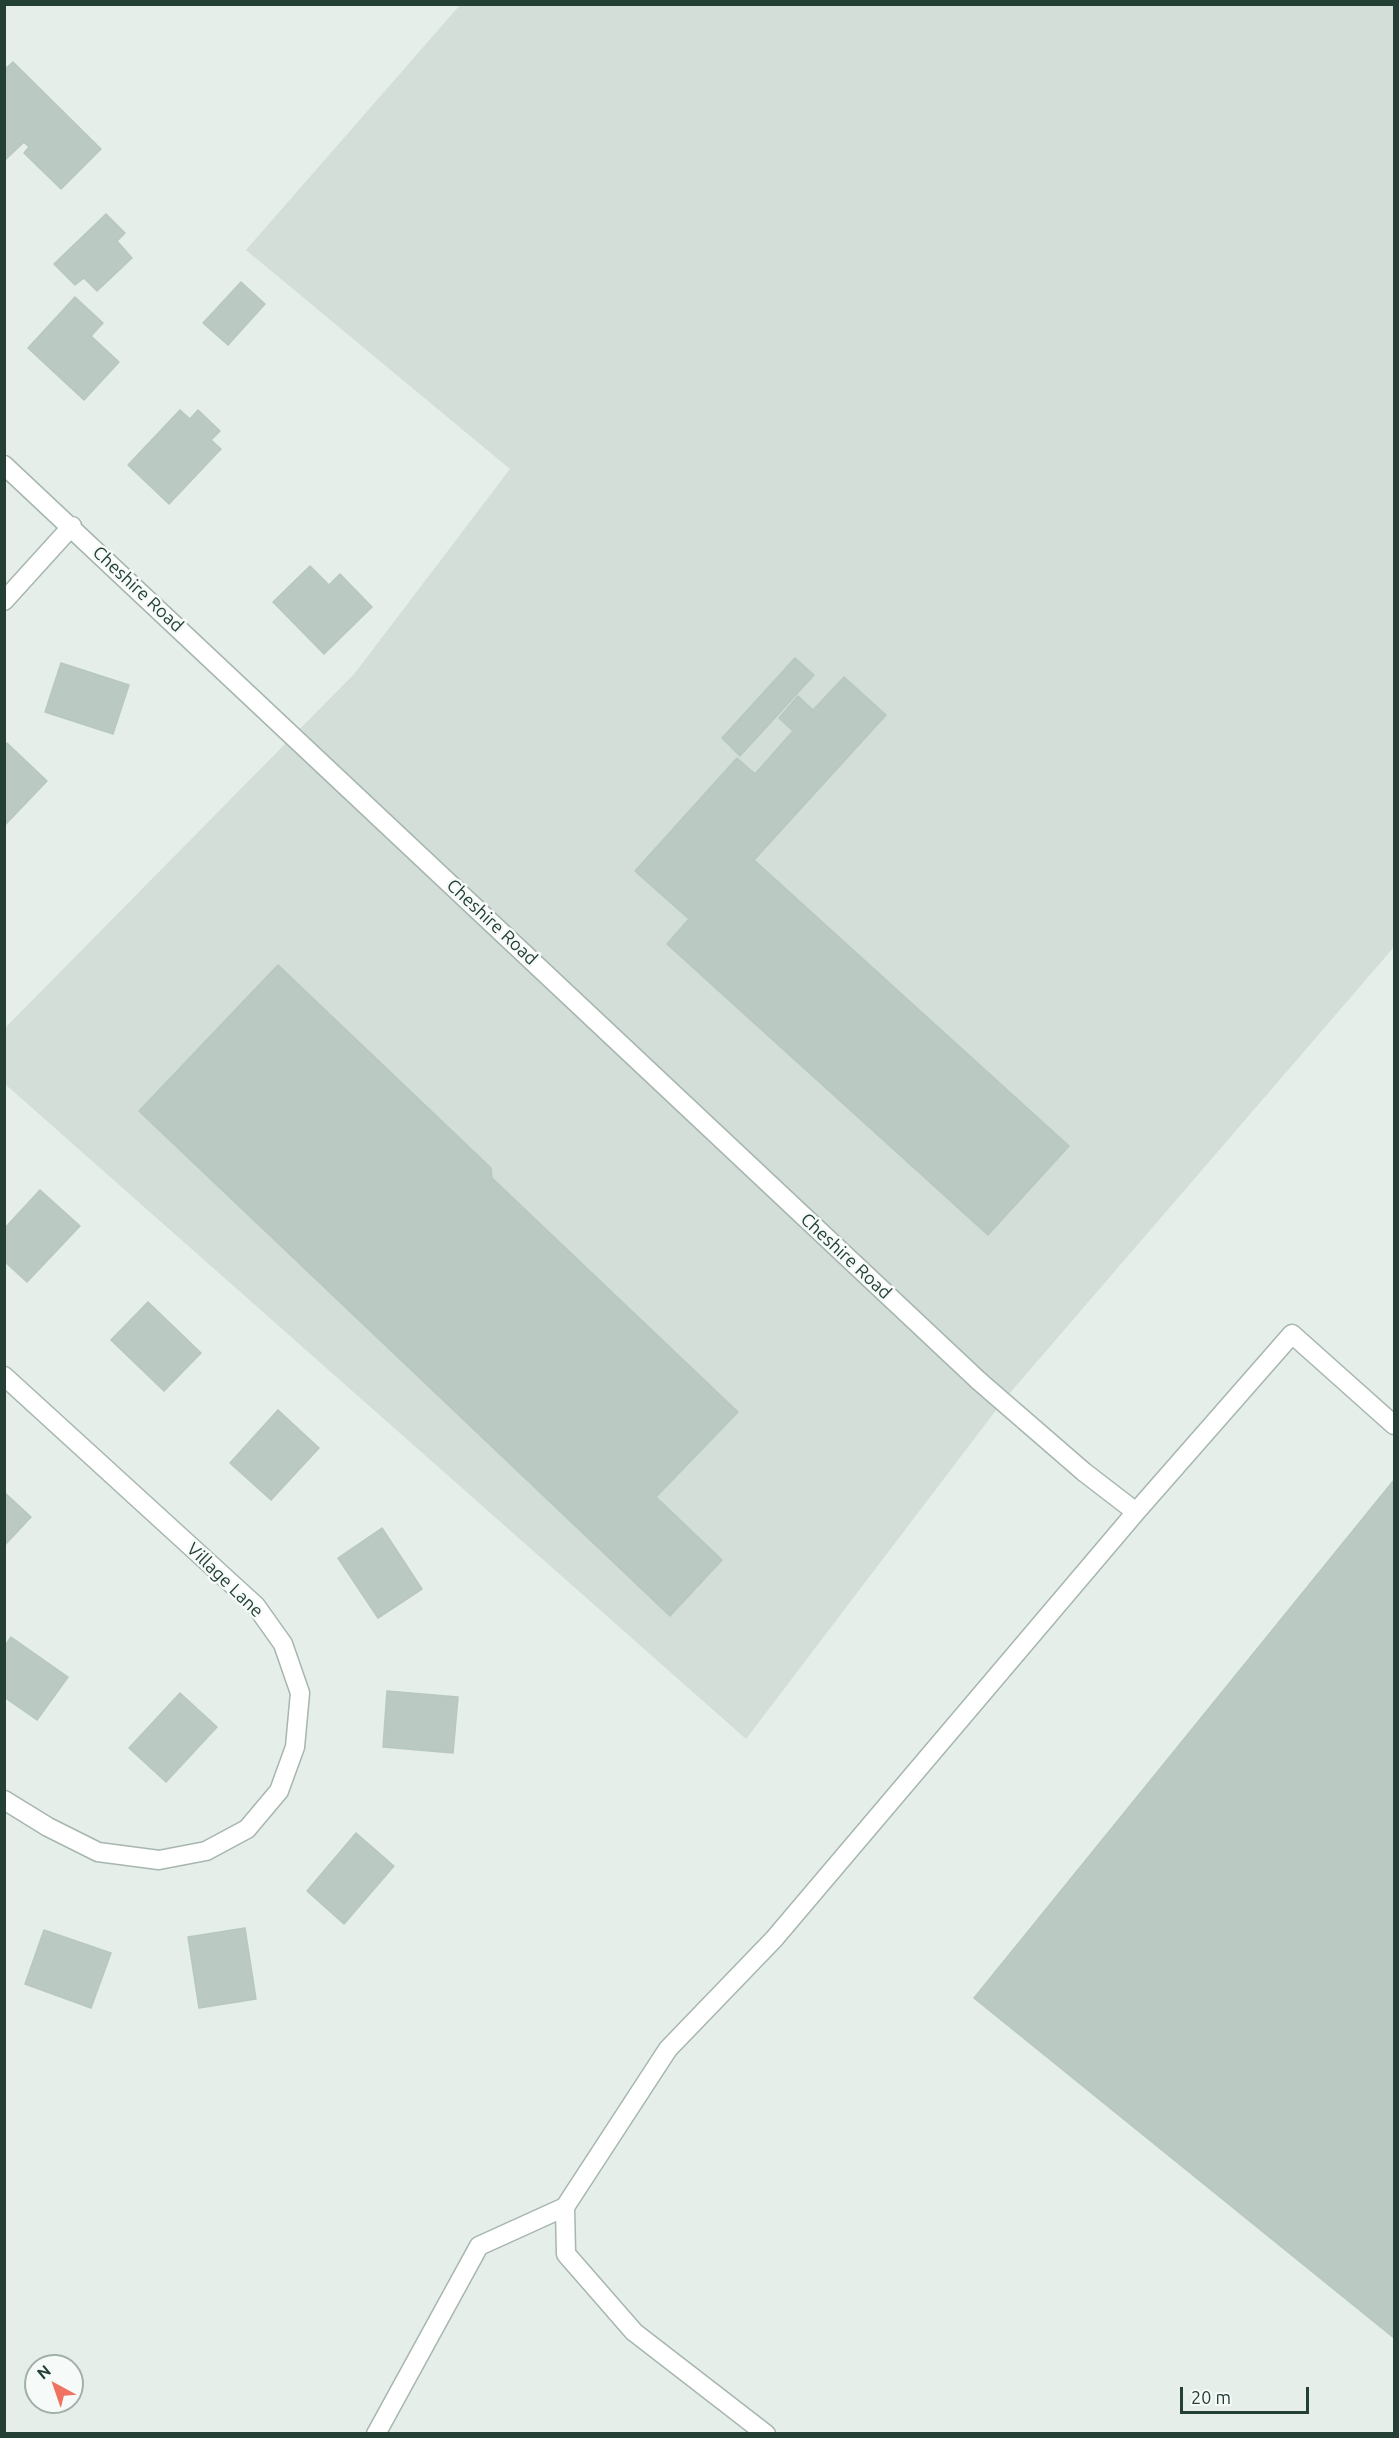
<!DOCTYPE html>
<style>
body{margin:0}
#map{position:relative;width:1399px;height:2438px;overflow:hidden;background:#e5eee9;font-family:Ubuntu,sans-serif}
canvas{display:block}
.frame{position:absolute;inset:0;border:6px solid #244035;pointer-events:none}
.north{position:absolute;left:24px;top:2354px;width:60px;height:60px;box-sizing:border-box;background:#f6faf8;border:2px solid #a2b0aa;border-radius:50%;rotate:320deg;font-size:16px;font-weight:700;line-height:24px;text-align:center;color:#244035}
.north::after{content:'';display:block;margin:auto;width:21px;height:27px;background:#f07361;clip-path:polygon(50% 0,100% 100%,50% 72%,0 100%)}
.scale{position:absolute;left:1180px;top:2387px;width:129px;height:27px;box-sizing:border-box;border:3px solid #244035;border-top:0;padding-left:8px;font-size:18px;line-height:21px;white-space:nowrap;color:#244035;-webkit-text-stroke:4px #f6faf8;paint-order:stroke}
</style>
<div id="map">
<canvas width="1399" height="2438"></canvas>
<div class="frame"></div>
<div class="north">N</div>
<div class="scale">20 m</div>
</div>
<script>
const g = document.querySelector('canvas').getContext('2d');
g.lineJoin = 'round';
function fillPath(path, color) {
  g.fillStyle = color;
  g.fill(path, 'evenodd');
}
function poly(rows) {
  const path = new Path2D();
  for (const r of rows) {
    path.moveTo(r[0], r[1]);
    for (let i = 2; i < r.length; i += 2) path.lineTo(r[i], r[i + 1]);
  }
  return path;
}
function strokePath(path, color, width, dash) {
  g.strokeStyle = color;
  g.lineWidth = width;
  g.lineCap = dash ? 'butt' : 'round';
  g.setLineDash(dash || []);
  g.stroke(path);
}
function write(font, color, halo, rows, align = 'center') {
  g.font = font + ' Ubuntu,sans-serif';
  g.lineWidth = 5;
  g.setLineDash([]);
  g.textBaseline = 'middle';
  g.strokeStyle = halo;
  g.fillStyle = color;
  for (const [text, x, y, turn = 0] of rows) {
    g.save();
    g.translate(x, y);
    g.rotate((+turn || 0) * Math.PI / 180);
    g.textAlign = isNaN(turn) ? turn : align;
    if (halo) g.strokeText(text, 0, 0);
    g.fillText(text, 0, 0);
    g.restore();
  }
}
const built = poly([
 [460,5,1394,5,1394,947,1003,1401,746,1739,5,1084,5,1028,355,673,510,469,246,250]
]);
const building = poly([
 [13,62,101,149,61,189,24,153,29,147,24,142,4,161,4,70,13,62],
 [106,214,125,233,117,241,132,258,97,291,84,278,75,285,54,264,106,214],
 [241,282,265,304,228,345,203,323,241,282],
 [75,297,103,323,91,336,119,362,84,400,28,348,75,297],
 [180,410,190,419,198,410,220,431,211,440,221,449,169,504,128,465,180,410],
 [310,566,329,585,340,574,372,607,324,654,273,602,310,566],
 [795,658,814,675,740,756,722,738,795,658],
 [61,663,129,685,113,734,45,712,61,663],
 [844,677,886,715,754,860,1069,1146,988,1235,667,944,689,919,635,871,737,758,755,774,793,731,779,718,798,696,813,710,844,677],
 [7,743,47,781,4,826,4,746,7,743],
 [278,965,491,1168,492,1178,738,1412,656,1497,722,1560,670,1616,139,1111,278,965],
 [40,1190,80,1226,27,1282,4,1261,4,1229,40,1190],
 [148,1302,201,1353,164,1391,111,1340,148,1302],
 [278,1410,319,1448,271,1500,230,1463,278,1410],
 [1394,1480,1394,2338,974,1998,1394,1480],
 [4,1492,31,1517,4,1546,4,1492],
 [382,1528,422,1589,378,1618,338,1558,382,1528],
 [11,1637,68,1677,37,1720,4,1697,4,1647,11,1637],
 [387,1691,458,1697,453,1753,383,1747,387,1691],
 [180,1693,217,1727,166,1782,129,1748,180,1693],
 [356,1833,394,1866,344,1924,307,1891,356,1833],
 [245,1928,256,1999,199,2008,188,1937,245,1928],
 [44,1930,111,1953,91,2008,25,1984,44,1930]
]);
const service = poly([
 [979,1381,1084,1472,1136,1512],
 [376,2434,479,2246,565,2207],
 [766,2434,634,2332,566,2254,565,2207,668,2049,774,1939,1136,1512,1292,1334,1394,1425]
]);
const minor = poly([
 [4,465,979,1381],
 [4,601,72,526],
 [4,1376,256,1606,283,1644,300,1693,295,1747,279,1791,247,1829,206,1851,159,1860,98,1852,48,1827,4,1800]
]);
const streetNames = [
 ["Cheshire Road",138,589,43],
 ["Cheshire Road",492,922,43],
 ["Cheshire Road",846,1256,43],
 ["Village Lane",225,1580,44]
];
fillPath(built, '#d3ded8');
fillPath(building, '#bac9c2');
strokePath(building, '#b7c8bf', 1.5);
strokePath(service, '#a7b6af', 21);
strokePath(minor, '#a7b6af', 21);
strokePath(service, '#fff', 18);
strokePath(minor, '#fff', 18);
write('18px', '#244035', '#f6faf8', streetNames);
</script>
